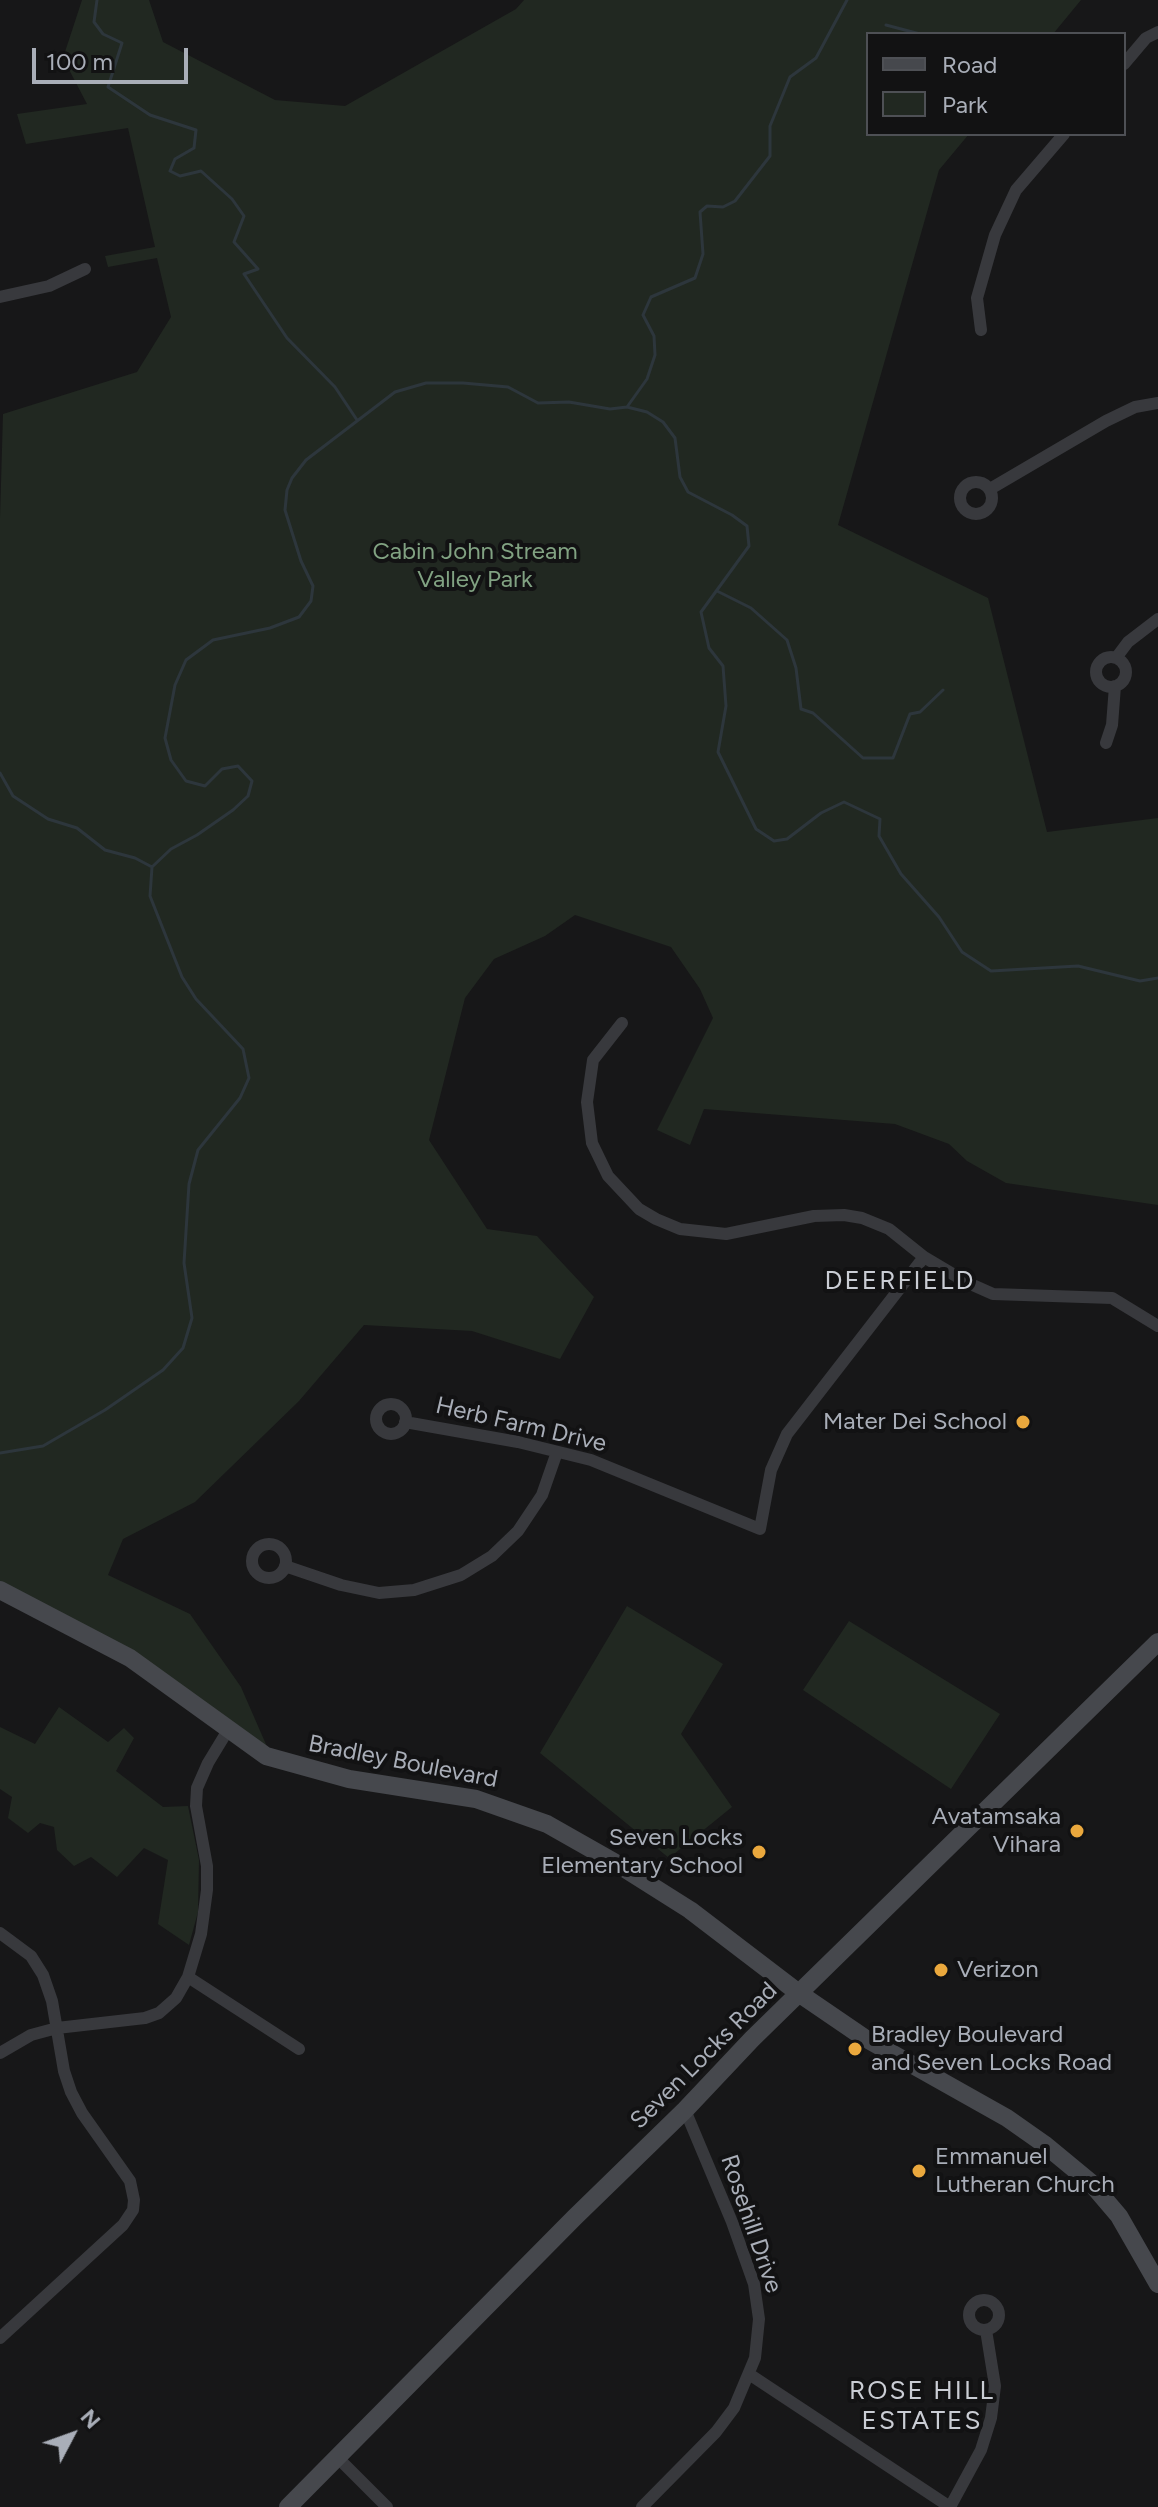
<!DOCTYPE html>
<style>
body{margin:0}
#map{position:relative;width:1158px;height:2507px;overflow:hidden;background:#171718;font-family:Figtree,sans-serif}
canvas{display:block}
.legend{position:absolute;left:866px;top:32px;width:260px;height:104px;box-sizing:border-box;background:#121213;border:2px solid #4e5055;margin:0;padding:10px 14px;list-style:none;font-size:24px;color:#a9aeb8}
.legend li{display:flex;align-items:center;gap:16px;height:40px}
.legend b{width:40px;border:2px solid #4e5055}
.north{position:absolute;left:32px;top:2395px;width:80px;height:80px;-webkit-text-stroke:6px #121213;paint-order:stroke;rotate:49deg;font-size:22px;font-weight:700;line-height:32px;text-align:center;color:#a9aeb8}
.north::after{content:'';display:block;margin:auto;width:28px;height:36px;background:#a9aeb8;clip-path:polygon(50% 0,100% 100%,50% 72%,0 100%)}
.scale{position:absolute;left:32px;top:48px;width:156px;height:36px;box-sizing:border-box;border:4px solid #a9aeb8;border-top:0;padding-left:10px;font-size:24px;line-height:28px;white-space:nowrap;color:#a9aeb8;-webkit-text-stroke:6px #121213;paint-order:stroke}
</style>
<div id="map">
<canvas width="1158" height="2507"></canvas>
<ul class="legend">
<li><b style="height:10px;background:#46484d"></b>Road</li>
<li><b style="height:22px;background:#212821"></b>Park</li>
</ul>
<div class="north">N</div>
<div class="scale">100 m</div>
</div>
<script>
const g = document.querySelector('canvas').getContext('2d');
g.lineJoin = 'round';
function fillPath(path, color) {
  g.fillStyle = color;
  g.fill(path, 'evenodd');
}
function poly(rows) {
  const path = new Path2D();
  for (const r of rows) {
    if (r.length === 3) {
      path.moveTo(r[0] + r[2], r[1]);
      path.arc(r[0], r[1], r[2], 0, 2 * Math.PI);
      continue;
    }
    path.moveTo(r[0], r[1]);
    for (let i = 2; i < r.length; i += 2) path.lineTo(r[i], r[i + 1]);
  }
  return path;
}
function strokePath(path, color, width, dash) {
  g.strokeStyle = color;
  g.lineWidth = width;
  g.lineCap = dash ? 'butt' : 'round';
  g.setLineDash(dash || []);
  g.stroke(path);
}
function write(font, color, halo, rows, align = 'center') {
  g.font = font + ' Figtree,sans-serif';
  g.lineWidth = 8;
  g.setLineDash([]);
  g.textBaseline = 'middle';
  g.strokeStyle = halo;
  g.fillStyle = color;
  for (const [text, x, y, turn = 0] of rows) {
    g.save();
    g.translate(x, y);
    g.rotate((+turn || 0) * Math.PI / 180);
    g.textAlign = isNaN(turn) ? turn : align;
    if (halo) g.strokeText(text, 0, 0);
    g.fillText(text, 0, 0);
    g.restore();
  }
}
const green = poly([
 [82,0,149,0,163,42,275,100,345,106,516,9,524,0,1081,0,1053,34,868,34,868,134,969,134,939,170,838,525,988,598,1047,832,1158,818,1158,1205,1006,1183,967,1161,949,1144,895,1124,704,1109,690,1145,657,1130,713,1018,700,989,671,947,575,915,545,936,494,959,465,998,429,1140,487,1229,537,1236,594,1297,560,1359,472,1331,364,1325,299,1401,195,1502,123,1539,108,1575,190,1614,241,1687,268,1749,0,1585,0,518,3,414,137,372,171,317,157,258,108,267,105,256,155,247,128,128,26,144,17,114,87,104,63,58],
 [627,1606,723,1664,681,1734,732,1807,669,1858,540,1753],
 [849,1621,1000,1714,951,1789,803,1690],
 [59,1707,108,1742,124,1728,134,1738,116,1771,163,1807,188,1806,199,1860,198,1912,189,1945,158,1924,168,1860,144,1848,117,1877,91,1857,74,1866,57,1850,54,1827,40,1823,28,1833,8,1818,12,1797,0,1789,0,1727,35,1744]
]);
const stream = poly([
 [97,0,94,22,103,34,122,43,108,87,150,115,196,130,194,148,175,159,170,171,180,176,201,171,232,199,244,216,234,242,258,269,244,274,287,338,335,387,357,420],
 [886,25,920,34],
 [627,407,647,379,655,355,654,336,643,315,651,297,695,278,703,254,700,212,707,206,723,207,735,201,770,156,770,126,790,77,816,58,847,0],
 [717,591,751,608,787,640,796,668,801,709,813,713,863,758,893,758,910,714,920,712,943,690],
 [0,773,13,796,48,819,77,828,105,850,135,858,152,867],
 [0,1453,43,1446,105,1410,163,1370,183,1348,192,1318,184,1263,189,1184,198,1150,240,1098,249,1078,243,1049,196,999,182,977,150,896,152,867,171,849,197,835,233,810,248,796,252,781,238,766,222,769,205,786,186,781,171,760,165,738,175,685,186,660,213,640,270,628,299,617,311,601,313,586,301,561,285,510,287,490,292,478,306,460,395,392,426,383,463,383,508,387,538,403,569,402,610,409,627,407,647,412,663,422,675,438,680,477,688,492,732,515,747,526,749,546,701,612,709,648,723,666,726,706,718,752,756,829,774,841,787,839,821,813,844,802,880,819,879,836,901,874,939,917,962,952,991,971,1078,966,1140,981,1158,978]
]);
const minor = poly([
 [1124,64,1146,38,1158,32],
 [0,297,49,286,85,269],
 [981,330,977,298,995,235,1016,190,1064,134],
 [976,498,16],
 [990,489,1106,421,1135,407,1158,403],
 [1111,672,15],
 [1116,658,1128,642,1158,619],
 [1106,743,1112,725,1115,686],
 [622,1023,593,1060,587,1102,592,1143,608,1176,639,1209,656,1219,680,1229,726,1234,814,1216,844,1215,862,1218,889,1229,924,1257,966,1282,993,1294,1112,1298,1158,1326],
 [391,1419,15],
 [405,1422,518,1442,591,1460,760,1529,771,1470,787,1434,924,1257],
 [269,1561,17],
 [285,1566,341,1585,379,1593,414,1590,461,1575,492,1556,518,1531,542,1495,557,1452],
 [0,1933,31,1956,43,1975,52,2001,64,2071,71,2092,82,2113,130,2181,134,2200,133,2210,123,2225,0,2338],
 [188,1977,299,2049],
 [0,2053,31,2035,57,2028,145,2018,159,2013,176,1998,188,1977,201,1934,207,1890,207,1866,196,1806,197,1788,208,1763,228,1730],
 [984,2315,15],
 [749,2374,950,2507],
 [338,2458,387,2507],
 [642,2507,716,2432,734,2408,755,2358,759,2319,754,2284,732,2222,685,2110],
 [950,2507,981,2450,991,2418,995,2386,986,2330]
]);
const secondary = poly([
 [0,1590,130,1658,266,1756,349,1779,476,1799,547,1824,614,1862,690,1910,800,1994,863,2037,1007,2118,1044,2144,1090,2182,1119,2216,1158,2284],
 [288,2507,575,2217,685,2110,752,2039,1158,1642]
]);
const markers = [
 [1023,1422,8,"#eaa83d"],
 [1077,1831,8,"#eaa83d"],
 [759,1852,8,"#eaa83d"],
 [941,1970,8,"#eaa83d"],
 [855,2049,8,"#eaa83d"],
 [919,2171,8,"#eaa83d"]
];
const parkNames = [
 ["Cabin John Stream",475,552],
 ["Valley Park",475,580]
];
const poiNames = [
 ["Mater Dei School",1007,1422],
 ["Avatamsaka",1061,1817],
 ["Vihara",1061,1845],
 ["Seven Locks",743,1838],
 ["Elementary School",743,1866],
 ["Verizon",957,1970,"left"],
 ["Bradley Boulevard",871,2035,"left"],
 ["and Seven Locks Road",871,2063,"left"],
 ["Emmanuel",935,2157,"left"],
 ["Lutheran Church",935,2185,"left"]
];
const streetNames = [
 ["Herb Farm Drive",521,1425,13],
 ["Bradley Boulevard",403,1762,11],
 ["Seven Locks Road",704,2056,-45],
 ["Rosehill Drive",751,2224,71]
];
const neighbourhoodNames = [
 ["DEERFIELD",900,1281],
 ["ROSE HILL",922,2391],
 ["ESTATES",922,2421]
];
fillPath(green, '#212821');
strokePath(stream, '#2d363c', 3);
strokePath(minor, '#38393d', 12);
strokePath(secondary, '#46484d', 18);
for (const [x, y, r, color] of markers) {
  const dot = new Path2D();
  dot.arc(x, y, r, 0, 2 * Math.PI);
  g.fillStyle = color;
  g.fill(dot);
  strokePath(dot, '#121213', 3);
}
write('24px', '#81a282', '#121213', parkNames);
write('24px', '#a9aeb8', '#121213', poiNames, 'right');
write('24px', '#a9aeb8', '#121213', streetNames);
g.letterSpacing = '2px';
write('26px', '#cacdd4', '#121213', neighbourhoodNames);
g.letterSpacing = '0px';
</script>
